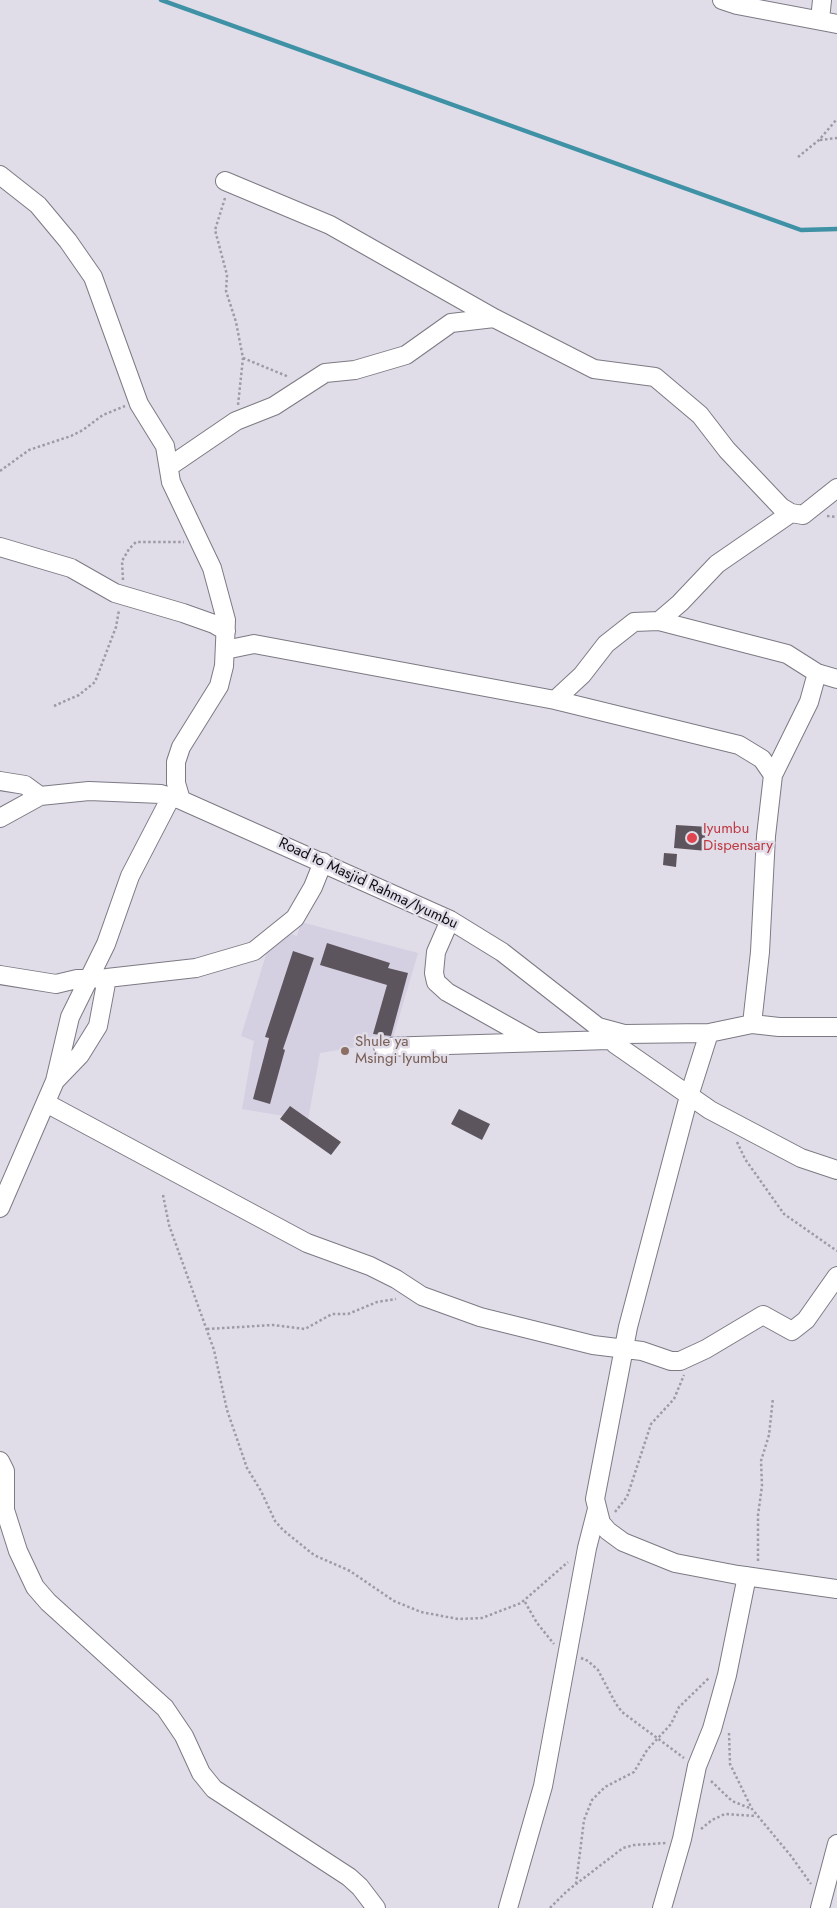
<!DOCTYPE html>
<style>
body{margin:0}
canvas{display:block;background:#e0dce8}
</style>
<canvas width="837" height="1908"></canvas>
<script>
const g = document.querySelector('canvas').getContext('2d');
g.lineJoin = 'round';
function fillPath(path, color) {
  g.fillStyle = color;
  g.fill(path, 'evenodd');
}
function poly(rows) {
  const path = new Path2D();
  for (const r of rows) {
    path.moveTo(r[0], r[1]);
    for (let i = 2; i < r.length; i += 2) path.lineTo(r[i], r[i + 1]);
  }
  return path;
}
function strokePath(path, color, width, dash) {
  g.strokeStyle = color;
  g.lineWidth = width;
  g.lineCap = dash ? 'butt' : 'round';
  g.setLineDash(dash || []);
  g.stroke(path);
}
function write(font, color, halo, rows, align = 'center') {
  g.font = font + ' Jost,sans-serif';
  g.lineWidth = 5;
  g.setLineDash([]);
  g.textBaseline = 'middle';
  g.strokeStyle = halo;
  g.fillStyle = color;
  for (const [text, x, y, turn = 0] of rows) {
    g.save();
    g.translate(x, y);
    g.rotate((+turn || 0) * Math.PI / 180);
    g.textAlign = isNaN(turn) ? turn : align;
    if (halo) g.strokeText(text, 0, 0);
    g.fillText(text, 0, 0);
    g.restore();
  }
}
const built = poly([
 [301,922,418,953,392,1041,320,1053,308,1120,242,1109,254,1041,241,1036,274,929,297,936]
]);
const stream = poly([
 [161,0,801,230,837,229]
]);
const building = poly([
 [676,825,709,827,707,851,674,848],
 [664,853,677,854,676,867,663,865],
 [327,943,390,963,388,968,408,973,391,1036,373,1034,387,985,320,965],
 [293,951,314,958,283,1049,285,1050,270,1104,253,1099,269,1038,265,1037],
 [290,1106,341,1142,331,1155,280,1119],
 [459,1109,490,1124,482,1140,451,1124]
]);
const path = poly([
 [820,140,837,138],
 [798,157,819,140,837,119],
 [225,198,215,230,227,275,226,291,236,322,243,358,238,405],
 [243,358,289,377],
 [0,471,29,450,71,436,83,430,103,415,125,406],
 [827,516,837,517],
 [123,580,122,561,129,549,136,542,184,542],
 [54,706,79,695,95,682,116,627,119,610],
 [737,1142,745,1159,784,1214,837,1251],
 [163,1195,169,1225,214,1350,227,1410,247,1468,261,1491,275,1521,283,1530,314,1555,350,1571,394,1601,421,1612,458,1619,482,1618,521,1603,568,1562],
 [207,1329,273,1325,305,1329,332,1314,348,1314,377,1302,396,1299],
 [615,1512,627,1497,651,1424,674,1399,684,1375],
 [758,1561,758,1515,762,1486,761,1461,769,1435,773,1398],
 [525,1602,537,1623,554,1644],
 [581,1658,588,1661,598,1670,616,1704,622,1712,684,1758],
 [729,1733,730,1764,752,1809,791,1856,811,1884],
 [711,1781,732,1801,752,1809],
 [701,1829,712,1820,725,1814,756,1816],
 [576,1884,584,1820,592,1800,605,1787,634,1772,647,1750,671,1724,679,1707,710,1677],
 [550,1908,567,1891,623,1848,634,1845,666,1843]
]);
const minor = poly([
 [722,0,737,5,837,24],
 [820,20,822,0],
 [0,175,38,205,68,241,93,277,139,404,165,446,171,482,212,568,226,620,224,666,219,686,181,747,176,762,176,783,181,800],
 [225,181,330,225,494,318],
 [170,466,236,421,274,406,325,373,355,370,406,355,451,323,494,318,594,369,655,377,700,415,727,450,781,507,791,513],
 [0,547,71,568,115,593,183,613,214,624,226,631],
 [659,621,680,603,717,564,791,513,803,515,837,488],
 [225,650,254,644,555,700,739,745,762,759,773,775],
 [555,700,582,675,606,644,634,622,659,621,787,654,817,673,837,679],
 [0,781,25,785,40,796],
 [0,818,40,796,89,791,161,794,181,800,450,920,502,952,598,1027,624,1034,709,1033,752,1024,779,1027,837,1027],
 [450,920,436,952,434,973,436,982,447,992,536,1042],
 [0,975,56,984,77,979,107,978,196,968,254,951,295,918,313,887,323,862],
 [752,1024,760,952,766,836,773,775,809,702,817,673],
 [600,1030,615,1044,710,1110,801,1158,837,1170],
 [709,1033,689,1096,628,1327,595,1499,601,1523,608,1531,623,1542,675,1563,738,1575,837,1589],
 [383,1047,609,1040],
 [55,1081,70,1017,106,944,130,876,171,797],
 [46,1103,307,1243,370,1266,396,1279,422,1296,480,1317,593,1345,642,1351,671,1361,680,1361,706,1349,763,1315,792,1331,806,1320,837,1276],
 [0,1208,55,1081,80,1055,98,1026,107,978],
 [0,1461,5,1471,5,1510,18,1551,35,1587,48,1602,165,1708,184,1736,201,1773,214,1789,349,1877,360,1887,376,1908],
 [508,1908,543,1786,587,1548,597,1509],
 [662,1908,682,1839,697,1766,712,1729,727,1675,747,1576],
 [820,1908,837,1844]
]);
const markers = [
 [692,838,6,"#e0444e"],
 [345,1051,5,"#8d6e63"]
];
const healthNames = [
 ["Iyumbu",703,829],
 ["Dispensary",703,846]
];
const streetNames = [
 ["Road to Masjid Rahma/Iyumbu",368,884,25]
];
const educationNames = [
 ["Shule ya",355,1042],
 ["Msingi Iyumbu",355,1059]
];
fillPath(built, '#d5cfe2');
strokePath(stream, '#3f92a5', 4.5);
fillPath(building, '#5d555d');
strokePath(minor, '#7d7a84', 20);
strokePath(path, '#9e9ba5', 2.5, [2.5, 2.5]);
strokePath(minor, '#fff', 18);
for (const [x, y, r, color] of markers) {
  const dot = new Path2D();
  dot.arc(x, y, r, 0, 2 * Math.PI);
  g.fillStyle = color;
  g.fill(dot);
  strokePath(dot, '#e0dce8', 2);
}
write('15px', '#be3a42', '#e0dce8', healthNames, 'left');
write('15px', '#0d0c10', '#e0dce8', streetNames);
write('15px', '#785e54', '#e0dce8', educationNames, 'left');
</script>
